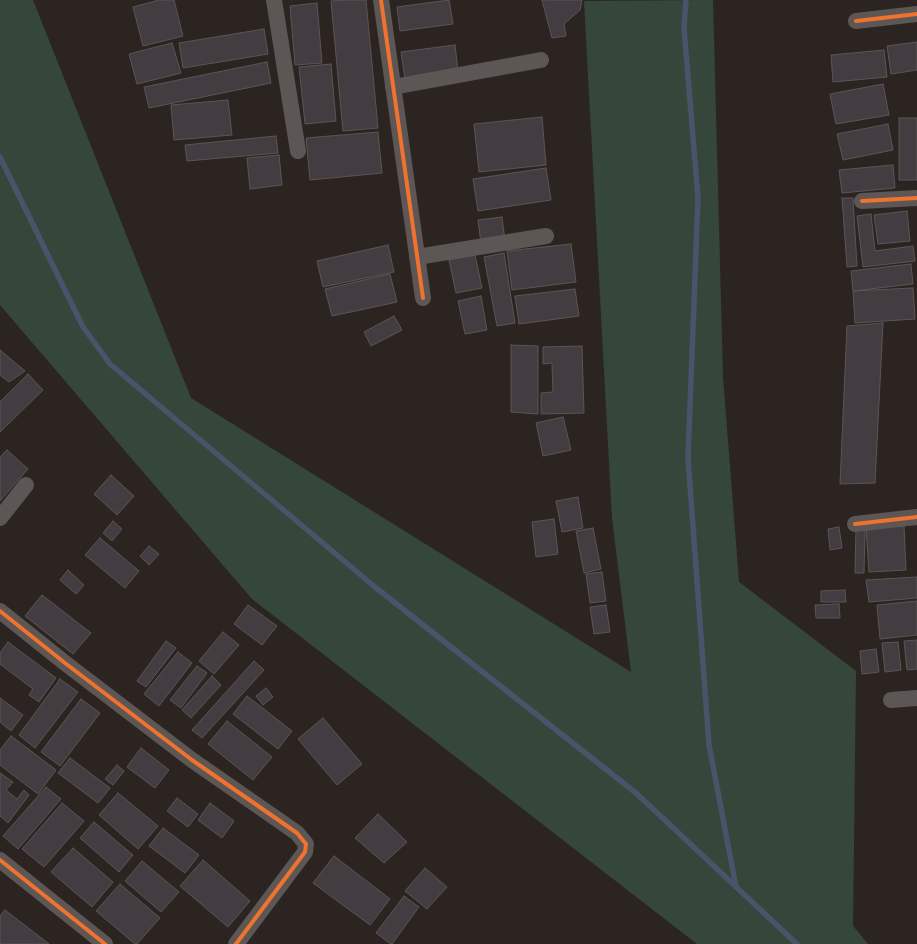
<!DOCTYPE html>
<style>
body{margin:0}
canvas{display:block;background:#2c2421}
</style>
<canvas width="917" height="944"></canvas>
<script>
const g = document.querySelector('canvas').getContext('2d');
g.lineJoin = 'round';
function fillPath(path, color) {
  g.fillStyle = color;
  g.fill(path, 'evenodd');
}
function poly(rows) {
  const path = new Path2D();
  for (const r of rows) {
    path.moveTo(r[0], r[1]);
    for (let i = 2; i < r.length; i += 2) path.lineTo(r[i], r[i + 1]);
  }
  return path;
}
function strokePath(path, color, width, dash) {
  g.strokeStyle = color;
  g.lineWidth = width;
  g.lineCap = dash ? 'butt' : 'round';
  g.setLineDash(dash || []);
  g.stroke(path);
}
const green = poly([
 [0,0,33,0,191,398,631,672,612,518,584,1,713,0,723,377,739,582,856,671,853,926,868,944,697,944,252,599,0,305]
]);
const stream = poly([
 [686,0,684,28,698,198,688,458,709,745,736,887],
 [0,157,83,327,110,364,375,587,636,793,797,944]
]);
const building = poly([
 [159,0,174,0,183,36,143,46,133,7,159,0],
 [344,0,366,0,378,128,343,131,331,1,344,0],
 [449,0,453,24,400,31,397,7,449,0],
 [542,0,582,0,580,10,564,24,566,36,552,38,542,0],
 [317,3,322,63,295,65,290,6,317,3],
 [264,29,268,54,183,68,179,43,264,29],
 [917,42,917,70,891,74,887,46,917,42],
 [172,43,181,73,137,84,129,54,172,43],
 [455,45,458,71,405,79,401,52,455,45],
 [884,50,887,77,833,82,831,55,884,50],
 [267,62,271,83,149,108,144,87,267,62],
 [331,64,336,121,305,124,299,67,331,64],
 [883,84,889,115,836,124,830,94,883,84],
 [228,100,232,135,174,140,171,105,228,100],
 [542,117,546,165,479,172,474,124,542,117],
 [899,118,917,118,917,180,899,180,899,118],
 [888,124,893,150,843,160,837,134,888,124],
 [378,132,382,173,310,180,306,138,378,132],
 [276,136,278,153,187,161,185,145,276,136],
 [279,155,282,185,250,189,247,158,279,155],
 [893,165,895,188,842,193,839,170,893,165],
 [546,168,551,200,478,211,473,179,546,168],
 [842,198,853,198,857,266,847,267,842,198],
 [907,211,910,241,878,244,874,215,907,211],
 [871,214,875,251,913,246,915,261,863,267,857,216,871,214],
 [502,217,505,241,481,244,478,220,502,217],
 [571,244,576,282,512,290,507,251,571,244],
 [388,245,394,272,323,287,317,261,388,245],
 [504,253,515,323,497,326,484,257,504,253],
 [475,255,482,288,456,293,449,260,475,255],
 [911,264,913,284,853,291,851,271,911,264],
 [390,274,397,302,332,316,325,289,390,274],
 [913,288,915,319,855,323,853,291,913,288],
 [575,289,579,316,519,324,515,296,575,289],
 [481,296,487,330,465,334,458,301,481,296],
 [394,316,402,330,371,346,364,332,394,316],
 [883,323,875,483,840,484,847,326,883,323],
 [511,345,538,346,538,414,511,412,511,345],
 [582,346,584,413,541,414,541,393,553,392,552,363,543,364,543,347,582,346],
 [0,350,25,371,9,382,0,375,0,350],
 [28,374,43,390,0,432,0,402,28,374],
 [563,417,571,450,543,456,536,423,563,417],
 [7,450,28,469,0,501,0,457,7,450],
 [111,475,134,496,117,515,94,494,111,475],
 [578,497,583,528,562,532,556,501,578,497],
 [554,519,558,554,536,557,532,522,554,519],
 [113,521,122,529,112,541,103,533,113,521],
 [904,526,906,570,869,572,866,528,904,526],
 [839,527,842,548,830,550,828,529,839,527],
 [593,528,601,569,584,573,576,531,593,528],
 [856,528,865,528,864,573,855,573,856,528],
 [100,538,139,571,125,588,85,555,100,538],
 [149,546,159,554,149,565,140,556,149,546],
 [68,570,84,585,76,594,60,580,68,570],
 [602,572,606,601,590,603,586,574,602,572],
 [917,577,917,598,869,602,866,580,917,577],
 [845,590,846,602,821,602,821,591,845,590],
 [42,595,91,633,73,654,25,616,42,595],
 [917,601,917,635,880,639,877,605,917,601],
 [839,604,840,618,816,618,815,605,839,604],
 [248,605,277,626,262,645,234,624,248,605],
 [606,605,610,632,594,634,590,607,606,605],
 [223,632,239,645,214,674,199,661,223,632],
 [917,640,917,669,907,670,904,641,917,640],
 [166,641,176,648,146,687,137,681,166,641],
 [8,642,56,678,39,702,29,695,33,689,0,664,0,653,8,642],
 [898,642,901,670,885,672,882,643,898,642],
 [876,649,879,672,862,674,860,651,876,649],
 [178,652,192,663,159,706,144,694,178,652],
 [254,661,264,670,202,738,192,730,254,661],
 [197,666,207,673,181,708,170,700,197,666],
 [212,676,221,685,191,718,182,710,212,676],
 [60,679,78,692,35,748,19,735,60,679],
 [266,688,273,697,263,705,256,696,266,688],
 [247,696,292,731,278,749,233,714,247,696],
 [0,698,23,715,11,731,0,722,0,698],
 [81,699,100,713,60,766,41,752,81,699],
 [323,718,362,764,337,785,298,739,323,718],
 [227,721,272,757,253,780,208,744,227,721],
 [11,736,56,770,38,794,0,765,0,750,11,736],
 [141,748,169,770,155,788,127,767,141,748],
 [70,758,110,788,98,803,58,773,70,758],
 [117,765,124,771,113,785,105,779,117,765],
 [0,773,13,782,6,790,17,799,24,790,29,795,8,823,0,816,0,773],
 [46,787,61,799,18,849,3,836,46,787],
 [118,793,158,826,138,849,99,815,118,793],
 [177,798,198,814,188,827,167,811,177,798],
 [62,803,84,821,44,867,22,849,62,803],
 [210,803,234,821,222,838,198,820,210,803],
 [378,814,407,842,384,863,355,838,378,814],
 [94,822,133,855,119,872,80,838,94,822],
 [163,828,199,855,185,873,149,846,163,828],
 [73,848,113,882,92,907,51,872,73,848],
 [334,856,390,899,370,925,313,883,334,856],
 [203,860,250,901,228,927,180,886,203,860],
 [142,861,179,892,161,912,125,881,142,861],
 [425,868,447,887,427,909,405,891,425,868],
 [120,884,160,918,137,944,135,944,96,911,120,884],
 [404,896,419,907,392,944,391,944,376,933,404,896],
 [5,910,49,944,0,944,0,916,5,910]
]);
const minor = poly([
 [274,0,298,151],
 [381,0,423,298],
 [856,21,917,14],
 [393,87,541,60],
 [862,201,917,198],
 [417,257,546,236],
 [0,518,26,485],
 [855,524,917,517],
 [0,611,65,663,192,760,297,833,306,844,305,852,236,944],
 [891,700,917,698],
 [0,860,105,944]
]);
const cycleway = poly([
 [381,0,423,298],
 [856,21,917,14],
 [862,201,917,198],
 [855,524,917,517],
 [0,611,65,663,192,760,297,833,306,844,305,852,236,944],
 [0,860,105,944]
]);
fillPath(green, '#35473a');
strokePath(stream, '#485469', 5.5);
fillPath(building, '#433d41');
strokePath(building, '#5a5556', 1);
strokePath(minor, '#5c5654', 16);
strokePath(cycleway, '#ef722f', 4);
</script>
